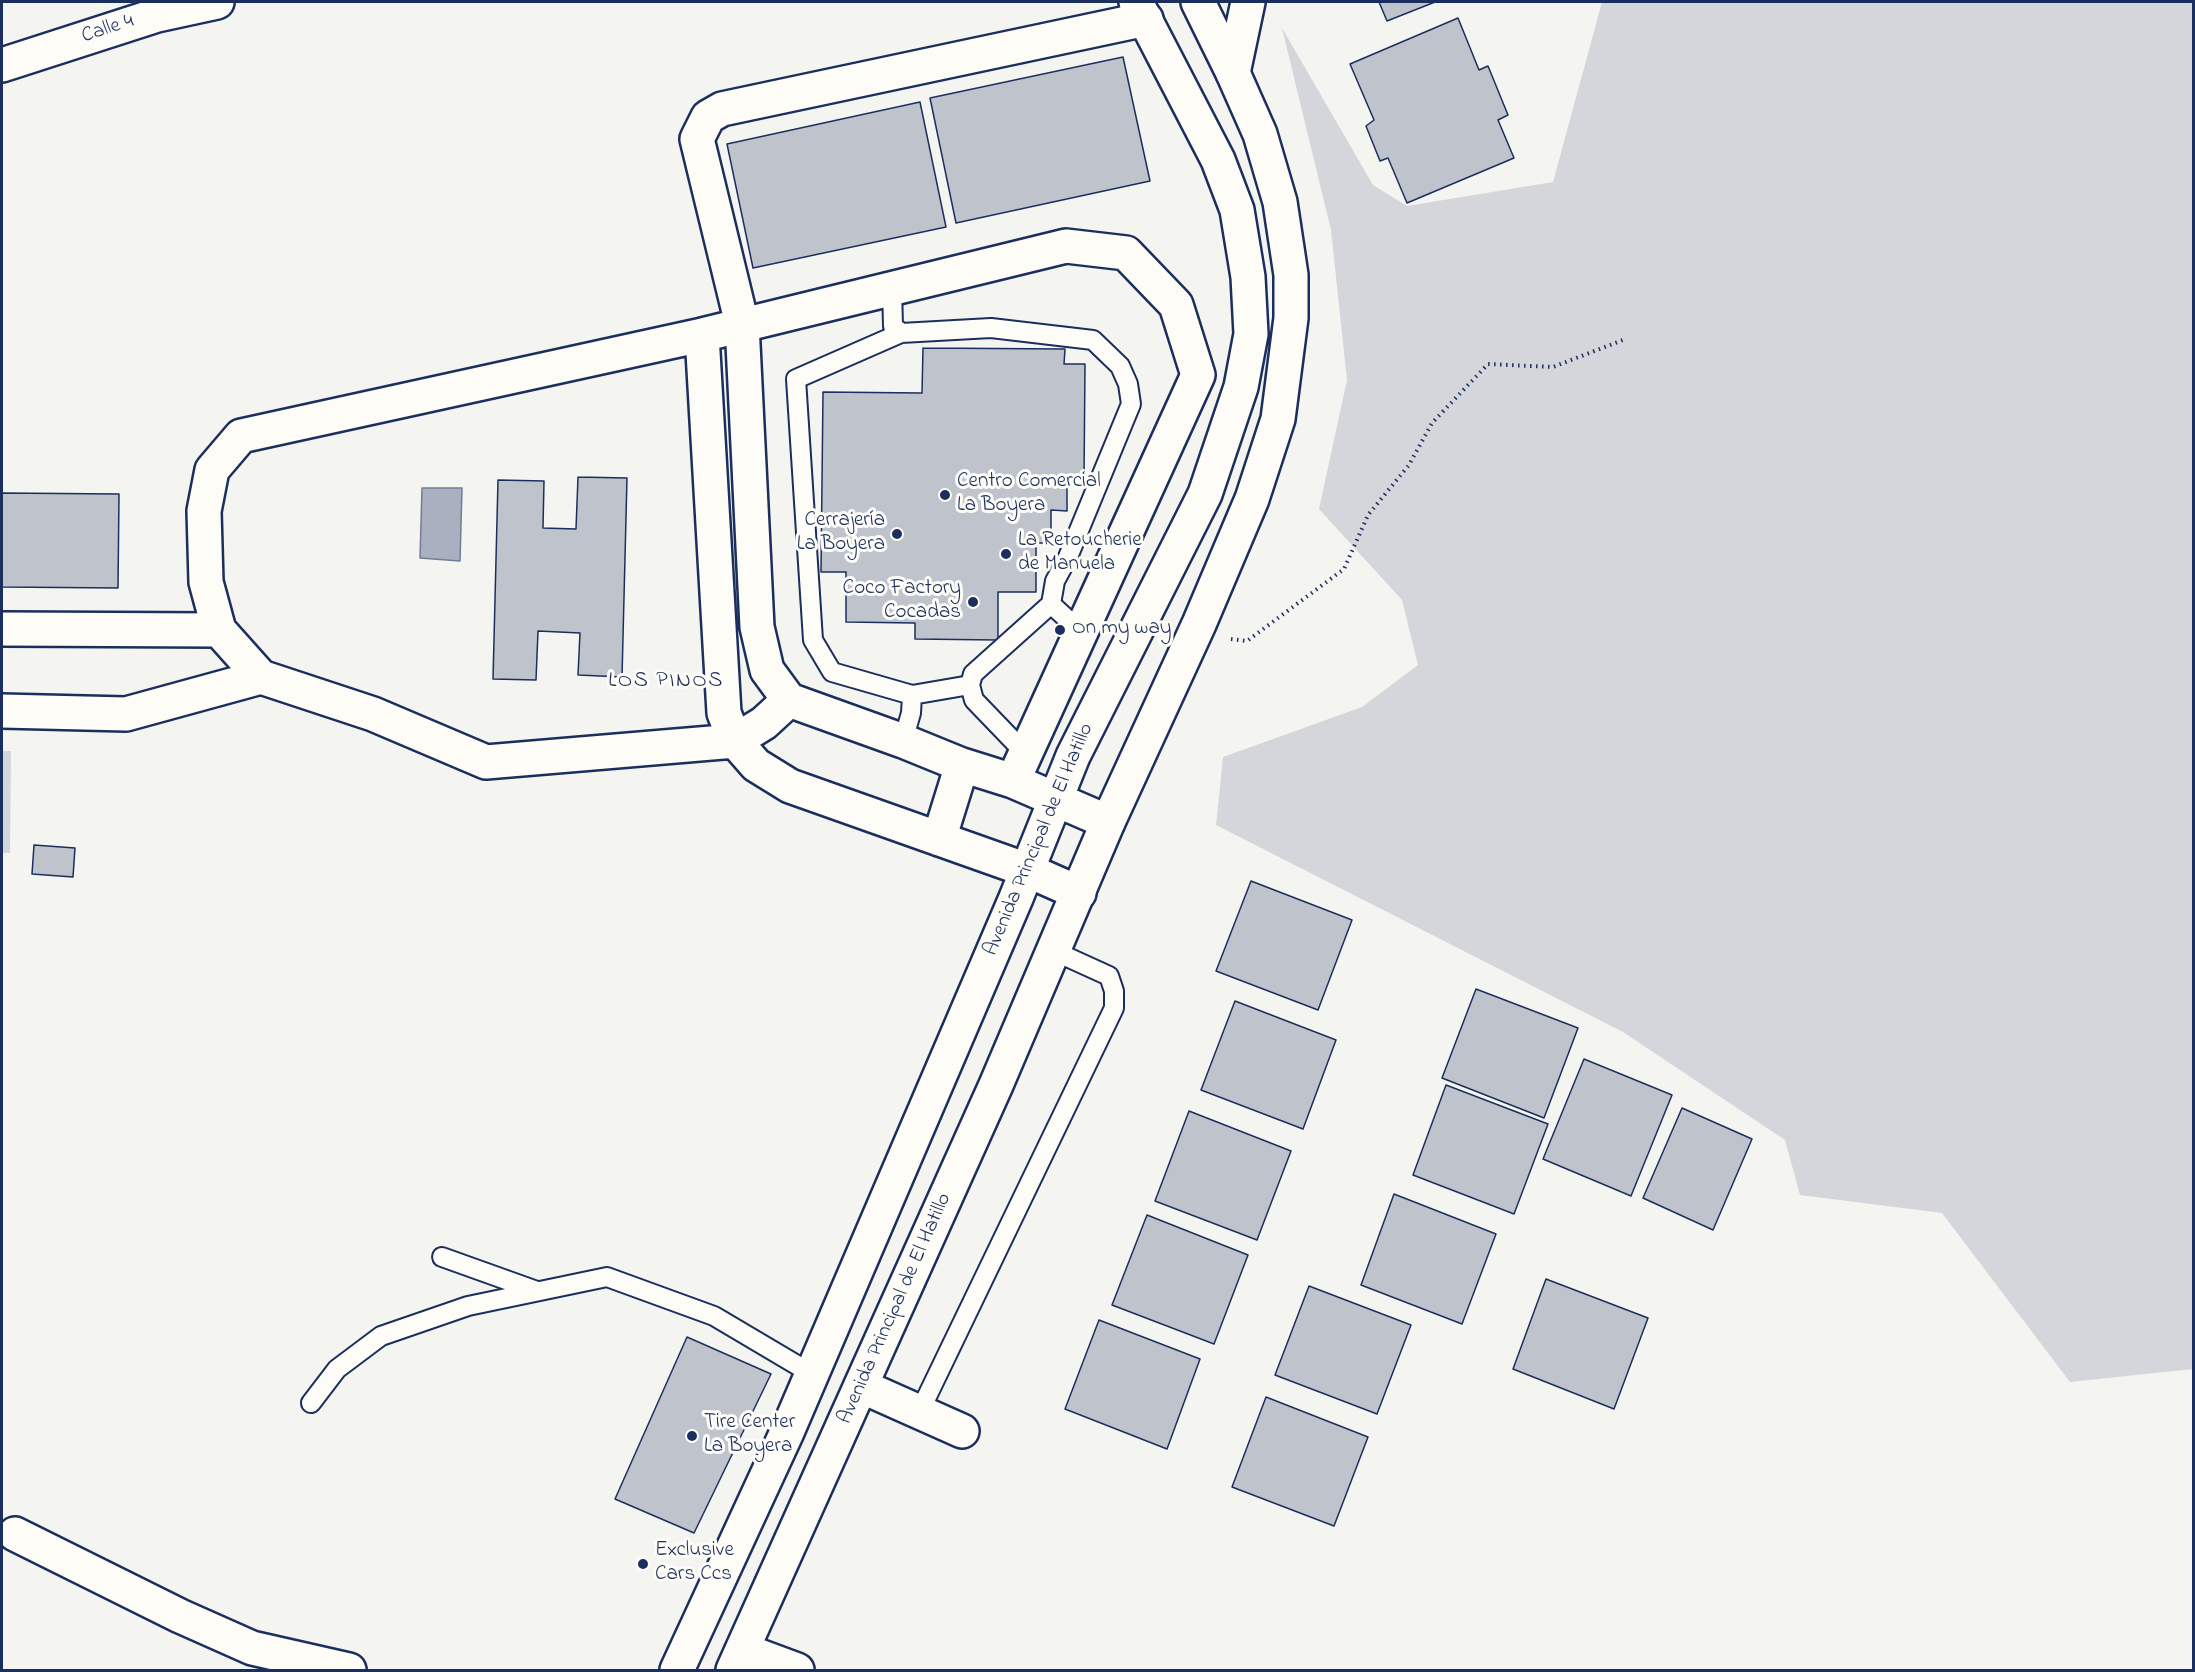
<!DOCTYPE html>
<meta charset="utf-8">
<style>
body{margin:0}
#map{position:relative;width:2195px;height:1672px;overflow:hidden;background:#f4f4f1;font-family:"Indie Flower",sans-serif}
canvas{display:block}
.frame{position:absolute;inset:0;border:3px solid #1b2f5e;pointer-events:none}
</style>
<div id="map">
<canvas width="2195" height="1672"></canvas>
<div class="frame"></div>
</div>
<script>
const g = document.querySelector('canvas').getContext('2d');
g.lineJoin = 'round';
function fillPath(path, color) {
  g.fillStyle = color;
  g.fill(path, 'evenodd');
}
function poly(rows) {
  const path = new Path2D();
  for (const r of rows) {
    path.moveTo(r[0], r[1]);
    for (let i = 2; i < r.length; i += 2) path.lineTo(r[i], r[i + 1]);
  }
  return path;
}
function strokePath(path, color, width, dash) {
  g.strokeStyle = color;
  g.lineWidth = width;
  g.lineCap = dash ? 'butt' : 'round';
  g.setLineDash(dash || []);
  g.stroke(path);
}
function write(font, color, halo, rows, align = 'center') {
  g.font = font + ' "Indie Flower",sans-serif';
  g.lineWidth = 6;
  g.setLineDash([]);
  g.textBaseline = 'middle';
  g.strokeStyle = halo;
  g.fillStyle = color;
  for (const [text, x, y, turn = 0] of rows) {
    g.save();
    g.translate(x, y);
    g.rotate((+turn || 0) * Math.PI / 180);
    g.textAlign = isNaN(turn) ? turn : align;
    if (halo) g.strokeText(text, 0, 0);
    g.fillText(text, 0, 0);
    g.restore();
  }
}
const green = poly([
 [1602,2,2193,2,2193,1369,2070,1382,1942,1213,1800,1195,1785,1140,1623,1032,1216,825,1223,757,1362,707,1418,665,1402,600,1319,509,1347,380,1331,230,1282,28,1373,185,1407,206,1553,182],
 [2,751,11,751,10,853,2,853]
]);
const water = poly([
 [422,488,462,488,460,561,420,558,422,488]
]);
const building = poly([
 [1379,2,1435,2,1387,21,1379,2],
 [1458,18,1479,70,1488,66,1508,115,1498,120,1514,158,1407,203,1388,158,1380,161,1366,126,1374,120,1350,64,1458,18],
 [1123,57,1150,181,956,223,930,98,1123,57],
 [920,102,946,227,753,268,727,144,920,102],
 [923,348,1065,349,1064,364,1085,364,1084,479,1067,479,1067,511,1051,510,1051,543,1036,543,1036,592,998,592,998,640,915,639,915,623,846,622,846,572,821,572,823,392,922,393,923,348],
 [578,477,627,478,622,677,578,675,580,633,538,631,536,680,493,679,498,480,544,481,543,528,576,529,578,477],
 [2,493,119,494,118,588,2,587,2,493],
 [34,845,75,848,73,877,32,874,34,845],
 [1251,881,1352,920,1318,1010,1216,971,1251,881],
 [1476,989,1578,1028,1544,1118,1442,1078,1476,989],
 [1235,1001,1336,1040,1303,1129,1201,1090,1235,1001],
 [1584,1059,1672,1095,1631,1196,1543,1159,1584,1059],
 [1446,1085,1548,1124,1514,1214,1413,1175,1446,1085],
 [1682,1108,1752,1139,1713,1230,1643,1198,1682,1108],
 [1189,1111,1291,1151,1257,1240,1155,1201,1189,1111],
 [1394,1194,1496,1234,1462,1324,1361,1285,1394,1194],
 [1147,1215,1248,1255,1214,1344,1112,1305,1147,1215],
 [1546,1279,1648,1318,1614,1409,1513,1369,1546,1279],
 [1309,1286,1411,1325,1377,1414,1275,1375,1309,1286],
 [1099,1320,1200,1359,1167,1449,1065,1409,1099,1320],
 [687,1337,771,1374,694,1533,615,1499,687,1337],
 [1266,1397,1368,1437,1334,1526,1232,1487,1266,1397]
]);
const path = poly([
 [1231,639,1247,641,1344,569,1368,515,1409,465,1432,423,1488,364,1553,367,1623,340]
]);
const lane = poly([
 [892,288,893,326,901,333],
 [912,695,970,685],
 [903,741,911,713,912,695,832,672,813,640,796,379,901,333,991,328,1093,340,1120,366,1128,384,1131,404,1068,557,1055,581,1051,604,1081,632],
 [1025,753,974,700,970,685,973,674,1051,604],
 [442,1257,537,1291],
 [311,1403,337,1369,381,1336,468,1306,607,1277,714,1316,812,1374],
 [919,1413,1114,1008,1114,991,1109,976,1054,951]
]);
const street = poly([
 [2,65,157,15,217,2],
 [1233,73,1248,2],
 [702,335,724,713,735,741,756,765,790,786,1027,870,1079,893],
 [2,629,219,630],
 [789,700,764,723,735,741,486,762,373,714,261,677,219,630,206,582,204,511,212,470,241,436,702,335,1066,246,1126,253,1176,305,1198,375,1013,781],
 [2,711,126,714,261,677],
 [1108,822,1013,781,962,765,903,741,789,700,767,670,757,627,742,324,697,139,708,117,722,109,1146,19],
 [939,839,962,765],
 [861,1386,962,1431],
 [15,1534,180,1616,252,1648,349,1670],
 [743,1650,797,1670]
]);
const secondary = poly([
 [677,1670,787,1432,1016,898,1073,756,1205,494,1241,387,1251,334,1248,277,1237,210,1218,160,1136,2],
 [733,1670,996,1085,1108,822,1199,624,1252,499,1278,419,1291,318,1291,275,1280,202,1260,134,1233,73,1198,2]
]);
const markers = [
 [945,495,6,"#1b2f5e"],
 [897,534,6,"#1b2f5e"],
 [1006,554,6,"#1b2f5e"],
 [973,602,6,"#1b2f5e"],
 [1060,630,6,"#1b2f5e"],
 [692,1436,6,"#1b2f5e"],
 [643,1564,6,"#1b2f5e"]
];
const streetNames = [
 ["Calle 4",108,30,-18],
 ["Avenida Principal de El Hatillo",1040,840,-67],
 ["Avenida Principal de El Hatillo",896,1309,-66]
];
const poiNames = [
 ["Centro Comercial",957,483],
 ["La Boyera",957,507],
 ["Cerrajería",885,522,"right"],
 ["La Boyera",885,546,"right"],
 ["La Retoucherie",1018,542],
 ["de Manuela",1018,566],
 ["Coco Factory",961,590,"right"],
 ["Cocadas",961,614,"right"],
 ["On my way",1072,630],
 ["Tire Center",704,1424],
 ["La Boyera",704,1448],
 ["Exclusive",655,1552],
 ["Cars Ccs",655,1576]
];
const neighbourhoodNames = [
 ["LOS PINOS",666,682]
];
fillPath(green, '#d4d6db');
fillPath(water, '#aab0bf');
strokePath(water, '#717c98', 1.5);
fillPath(building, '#bfc3cc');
strokePath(building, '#1b2f5e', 1.5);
strokePath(lane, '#1b2f5e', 22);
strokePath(street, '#1b2f5e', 38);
strokePath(secondary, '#1b2f5e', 38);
strokePath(path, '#1b2f5e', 4, [1.5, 4.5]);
strokePath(lane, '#fdfcf7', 18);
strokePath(street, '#fdfcf7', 33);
strokePath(secondary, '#fdfcf7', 33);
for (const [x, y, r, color] of markers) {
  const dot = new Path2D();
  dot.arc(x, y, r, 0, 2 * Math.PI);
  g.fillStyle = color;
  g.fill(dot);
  strokePath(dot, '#fdfcf7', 2);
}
write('21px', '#1b2f5e', '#fdfcf7', streetNames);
write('21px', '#1b2f5e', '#fdfcf7', poiNames, 'left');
g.letterSpacing = '1.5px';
write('22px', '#1b2f5e', '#fdfcf7', neighbourhoodNames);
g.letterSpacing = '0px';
</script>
